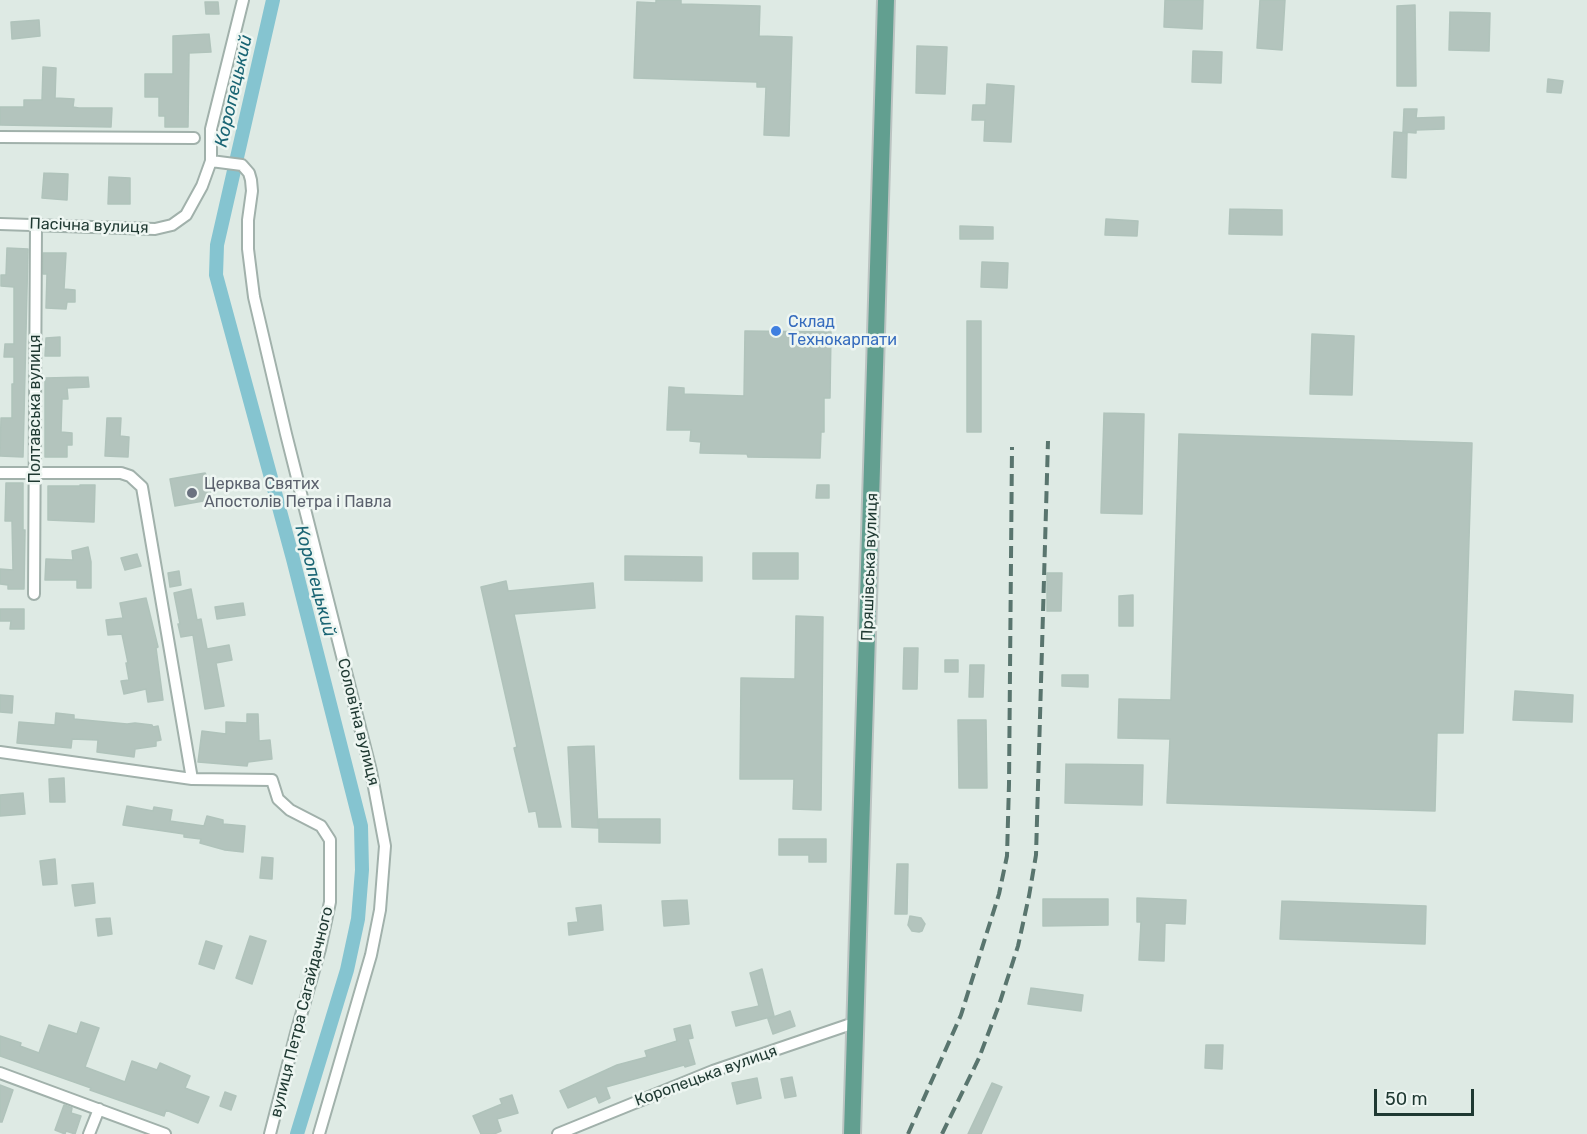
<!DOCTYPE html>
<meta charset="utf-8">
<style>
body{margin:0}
#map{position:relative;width:1587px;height:1134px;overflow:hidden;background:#deeae4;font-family:Rubik,sans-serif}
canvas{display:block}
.scale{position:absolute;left:1374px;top:1089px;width:100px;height:27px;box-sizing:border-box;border:3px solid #1f3932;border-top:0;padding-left:8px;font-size:18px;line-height:21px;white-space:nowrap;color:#1f3932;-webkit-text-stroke:4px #eef6f2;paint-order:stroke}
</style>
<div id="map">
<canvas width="1587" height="1134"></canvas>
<div class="scale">50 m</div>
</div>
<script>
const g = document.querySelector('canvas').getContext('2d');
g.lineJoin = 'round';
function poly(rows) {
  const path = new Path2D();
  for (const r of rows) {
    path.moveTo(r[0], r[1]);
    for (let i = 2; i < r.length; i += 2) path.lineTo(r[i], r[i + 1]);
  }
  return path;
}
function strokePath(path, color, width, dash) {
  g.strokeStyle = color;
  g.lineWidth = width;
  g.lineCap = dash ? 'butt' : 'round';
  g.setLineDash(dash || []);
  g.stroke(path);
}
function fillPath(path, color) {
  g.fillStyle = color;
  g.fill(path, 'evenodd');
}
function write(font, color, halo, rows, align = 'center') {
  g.font = font + ' Rubik,sans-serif';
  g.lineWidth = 5;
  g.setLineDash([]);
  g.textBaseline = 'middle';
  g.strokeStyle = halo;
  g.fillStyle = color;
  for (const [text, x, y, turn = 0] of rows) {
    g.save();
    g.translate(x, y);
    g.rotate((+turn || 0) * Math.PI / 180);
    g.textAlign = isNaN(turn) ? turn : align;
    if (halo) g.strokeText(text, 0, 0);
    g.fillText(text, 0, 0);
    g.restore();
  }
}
const canal = poly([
 [273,0,217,245,216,275,293,559,361,826,362,870,358,919,347,970,297,1134]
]);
const building = poly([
 [656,0,681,0,681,4,760,6,759,36,792,37,789,136,764,135,766,87,757,87,757,82,634,78,637,2,656,3,656,0],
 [1165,0,1203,0,1202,29,1164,27,1165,0],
 [1260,0,1285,0,1282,50,1257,48,1260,0],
 [205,2,218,2,219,14,206,14,205,2],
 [1415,5,1416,86,1397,86,1397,6,1415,5],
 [1450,12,1490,13,1489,51,1449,50,1450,12],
 [39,20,40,36,12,39,11,22,39,20],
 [209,34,211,52,189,53,188,127,165,127,165,116,159,116,159,97,145,97,145,74,173,74,173,36,209,34],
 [917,46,947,47,945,94,916,93,917,46],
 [1193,51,1222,52,1221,83,1192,82,1193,51],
 [43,67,56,68,55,98,74,99,73,107,79,108,112,108,111,127,0,125,0,107,24,107,24,100,42,100,43,67],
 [1548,79,1563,81,1561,93,1547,92,1548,79],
 [987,84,1014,86,1011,142,984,141,985,120,972,120,973,105,986,105,987,84],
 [1404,109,1417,109,1416,118,1444,117,1444,129,1416,130,1416,133,1403,132,1404,109],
 [1394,132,1407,133,1406,178,1392,177,1394,132],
 [44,173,68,174,67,200,42,198,44,173],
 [109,177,130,178,130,204,108,204,109,177],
 [1230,209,1282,210,1282,235,1229,234,1230,209],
 [1106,219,1138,221,1137,236,1105,235,1106,219],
 [960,226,993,227,993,239,960,239,960,226],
 [7,248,28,249,23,457,0,456,1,418,12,418,12,384,14,384,14,357,4,357,5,344,14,344,14,287,1,286,1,275,6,275,7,248],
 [43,253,66,253,64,289,75,290,75,302,67,302,66,309,46,308,47,274,43,274,43,253],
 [982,262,1008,263,1007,288,981,287,982,262],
 [967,321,981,321,981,432,967,432,967,321],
 [745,331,831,332,830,398,824,398,824,432,821,432,820,458,748,457,747,454,700,453,701,442,690,441,691,430,667,430,669,387,684,388,684,394,744,396,745,331],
 [1312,334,1354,336,1352,395,1310,394,1312,334],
 [60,337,60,356,45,356,46,338,60,337],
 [88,377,89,387,67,388,68,399,62,399,61,432,72,433,72,445,67,445,67,457,45,457,45,378,88,377],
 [1104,413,1144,414,1142,514,1101,513,1104,413],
 [107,418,121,418,120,436,129,437,128,457,105,456,107,418],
 [1179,434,1472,443,1463,733,1437,733,1435,811,1167,803,1170,739,1118,738,1119,699,1171,700,1179,434],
 [205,473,212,485,209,500,175,506,170,479,205,473],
 [6,483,23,483,23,530,25,530,24,589,8,589,8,585,0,584,0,569,13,570,12,521,5,521,6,483],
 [80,485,95,485,94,522,48,520,48,486,80,486,80,485],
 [817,485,829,485,829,498,816,498,817,485],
 [88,547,91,562,91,588,77,588,77,580,45,580,46,559,73,560,72,551,88,547],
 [753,553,798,553,798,579,753,579,753,553],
 [137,554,141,566,125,570,121,558,137,554],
 [625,556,702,557,702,581,625,580,625,556],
 [179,571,181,585,170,587,168,573,179,571],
 [1047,573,1062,573,1061,611,1047,611,1047,573],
 [506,581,508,591,593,583,595,608,514,614,561,827,539,827,536,811,529,812,514,748,517,747,481,587,506,581],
 [191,589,197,620,201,619,207,649,229,645,232,660,216,663,224,706,205,709,193,635,181,637,178,624,180,624,174,593,191,589],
 [1133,595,1133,626,1119,626,1119,596,1133,595],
 [146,598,158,647,156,648,163,700,148,702,146,689,124,694,121,681,129,680,126,663,128,663,122,634,108,635,106,620,123,618,120,603,146,598],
 [243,603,245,615,217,619,215,607,243,603],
 [0,609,24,609,24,629,10,629,11,621,0,621,0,609],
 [796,616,823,617,821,810,793,809,794,779,740,779,741,678,795,679,796,616],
 [904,648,918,648,917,689,903,689,904,648],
 [945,660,958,660,958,672,945,672,945,660],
 [970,665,984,665,983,697,969,697,970,665],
 [1062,675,1088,675,1088,687,1062,686,1062,675],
 [1515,691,1573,695,1572,722,1513,720,1515,691],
 [0,695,13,696,12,713,0,712,0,695],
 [56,713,74,715,74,719,127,724,135,723,152,725,153,727,158,726,161,740,156,741,156,746,135,749,134,757,97,752,98,740,72,739,71,748,17,743,19,722,55,725,56,713],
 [247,714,258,714,259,741,270,740,272,759,248,762,247,766,198,762,202,731,226,734,226,722,247,723,247,714],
 [958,720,986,720,987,788,959,788,958,720],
 [594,746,598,828,572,827,568,747,594,746],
 [1066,764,1143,765,1142,805,1065,803,1066,764],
 [64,778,65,802,50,802,49,779,64,778],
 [23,793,25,814,0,816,0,795,23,793],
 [127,806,153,811,154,807,172,810,170,821,204,826,207,816,223,820,223,824,245,826,243,852,225,850,200,843,201,839,184,837,184,834,123,825,127,806],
 [599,819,660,819,660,843,599,842,599,819],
 [779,839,826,839,826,862,809,862,809,855,779,855,779,839],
 [262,857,273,858,272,879,260,878,262,857],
 [55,859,57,884,43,885,40,861,55,859],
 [897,864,908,864,907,914,895,914,897,864],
 [93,883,95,903,75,906,72,885,93,883],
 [1137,898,1186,900,1185,924,1165,923,1164,961,1139,960,1141,922,1137,922,1137,898],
 [1043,899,1108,899,1108,925,1043,926,1043,899],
 [687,900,689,924,664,926,662,901,687,900],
 [1282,901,1426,906,1425,944,1280,939,1282,901],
 [601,905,603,930,569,935,568,923,578,922,576,908,601,905],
 [910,916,921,918,925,924,922,931,919,932,912,931,908,925,910,916],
 [110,918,112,934,98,936,96,919,110,918],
 [250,936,266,941,252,984,236,978,250,936],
 [206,941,222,946,214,969,199,964,206,941],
 [762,969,774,1016,736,1026,732,1012,759,1006,750,973,762,969],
 [1031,988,1083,995,1081,1011,1028,1004,1031,988],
 [790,1011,795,1026,773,1034,768,1019,790,1011],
 [81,1022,99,1028,85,1067,125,1082,132,1061,157,1070,160,1063,190,1076,185,1088,209,1097,198,1123,166,1110,164,1116,90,1090,91,1088,0,1056,0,1036,21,1043,20,1046,39,1053,49,1025,77,1034,81,1022],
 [690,1025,693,1038,688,1039,695,1064,685,1067,684,1065,606,1087,610,1098,599,1103,596,1096,568,1108,560,1091,617,1065,647,1057,645,1051,677,1041,674,1029,690,1025],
 [1206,1045,1223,1045,1222,1069,1205,1068,1206,1045],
 [792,1077,796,1096,785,1098,781,1079,792,1077],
 [757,1078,761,1098,737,1104,732,1083,757,1078],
 [992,1083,1002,1087,981,1134,968,1134,992,1083],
 [0,1085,13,1090,2,1122,0,1122,0,1085],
 [225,1092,236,1096,231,1110,220,1106,225,1092],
 [512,1095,518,1113,497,1119,501,1131,494,1134,481,1134,473,1116,502,1104,500,1099,512,1095],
 [64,1105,72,1108,71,1113,81,1116,75,1134,66,1131,65,1134,55,1130,64,1105]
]);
const street = poly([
 [0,137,194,138],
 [211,161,242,165,249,173,251,180,252,191,248,220,248,249,254,297,286,434,371,771,385,846,380,910,371,955,319,1134],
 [0,224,155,229,172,225,186,215,202,186,211,161,211,129,243,0],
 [0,473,121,473,130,476,142,487,192,779],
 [34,594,36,225],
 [0,752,192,779,272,780,278,799,290,810,321,826,330,840,330,902,320,949,296,1033,270,1134],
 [0,1073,165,1134],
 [89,1134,99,1109],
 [558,1134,713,1071,857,1022]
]);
const primary = poly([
 [852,1134,886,0]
]);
const rail = poly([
 [908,1134,961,1015,999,894,1007,856,1009,784,1012,447],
 [942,1134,979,1058,999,1005,1018,946,1029,896,1036,855,1048,441]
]);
const markers = [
 [776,331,6,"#3f7fe0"],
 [192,493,6,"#6b7280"]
];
const streetNames = [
 ["Пасічна вулиця",89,226,2],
 ["Полтавська вулиця",35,409,-90],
 ["Пряшівська вулиця",870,567,-88],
 ["Соловʼїна вулиця",358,722,76],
 ["вулиця Петра Сагайдачного",302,1012,-76],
 ["Коропецька вулиця",706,1076,-20]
];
const shopNames = [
 ["Склад",788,322],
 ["Технокарпати",788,340]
];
const worshipNames = [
 ["Церква Святих",204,484],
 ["Апостолів Петра і Павла",204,502]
];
const waterNames = [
 ["Коропецький",234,91,-77],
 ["Коропецький",315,581,75]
];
strokePath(canal, '#85c4d0', 14);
fillPath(building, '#b3c4bd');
strokePath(building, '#b0c3bb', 1.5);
strokePath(street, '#a1b1ab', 14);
strokePath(primary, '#bcc4c2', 20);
strokePath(street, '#fff', 10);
strokePath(primary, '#629f90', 16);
strokePath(rail, '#59756e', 4, [12, 6]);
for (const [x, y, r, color] of markers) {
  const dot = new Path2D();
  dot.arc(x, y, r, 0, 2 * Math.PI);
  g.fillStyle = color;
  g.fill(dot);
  strokePath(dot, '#eef6f2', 2);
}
write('16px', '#1f3932', '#eef6f2', streetNames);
write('16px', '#366cbe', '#eef6f2', shopNames, 'left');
write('16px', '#5b616d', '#eef6f2', worshipNames, 'left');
write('italic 18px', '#1a6574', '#eef6f2', waterNames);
</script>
